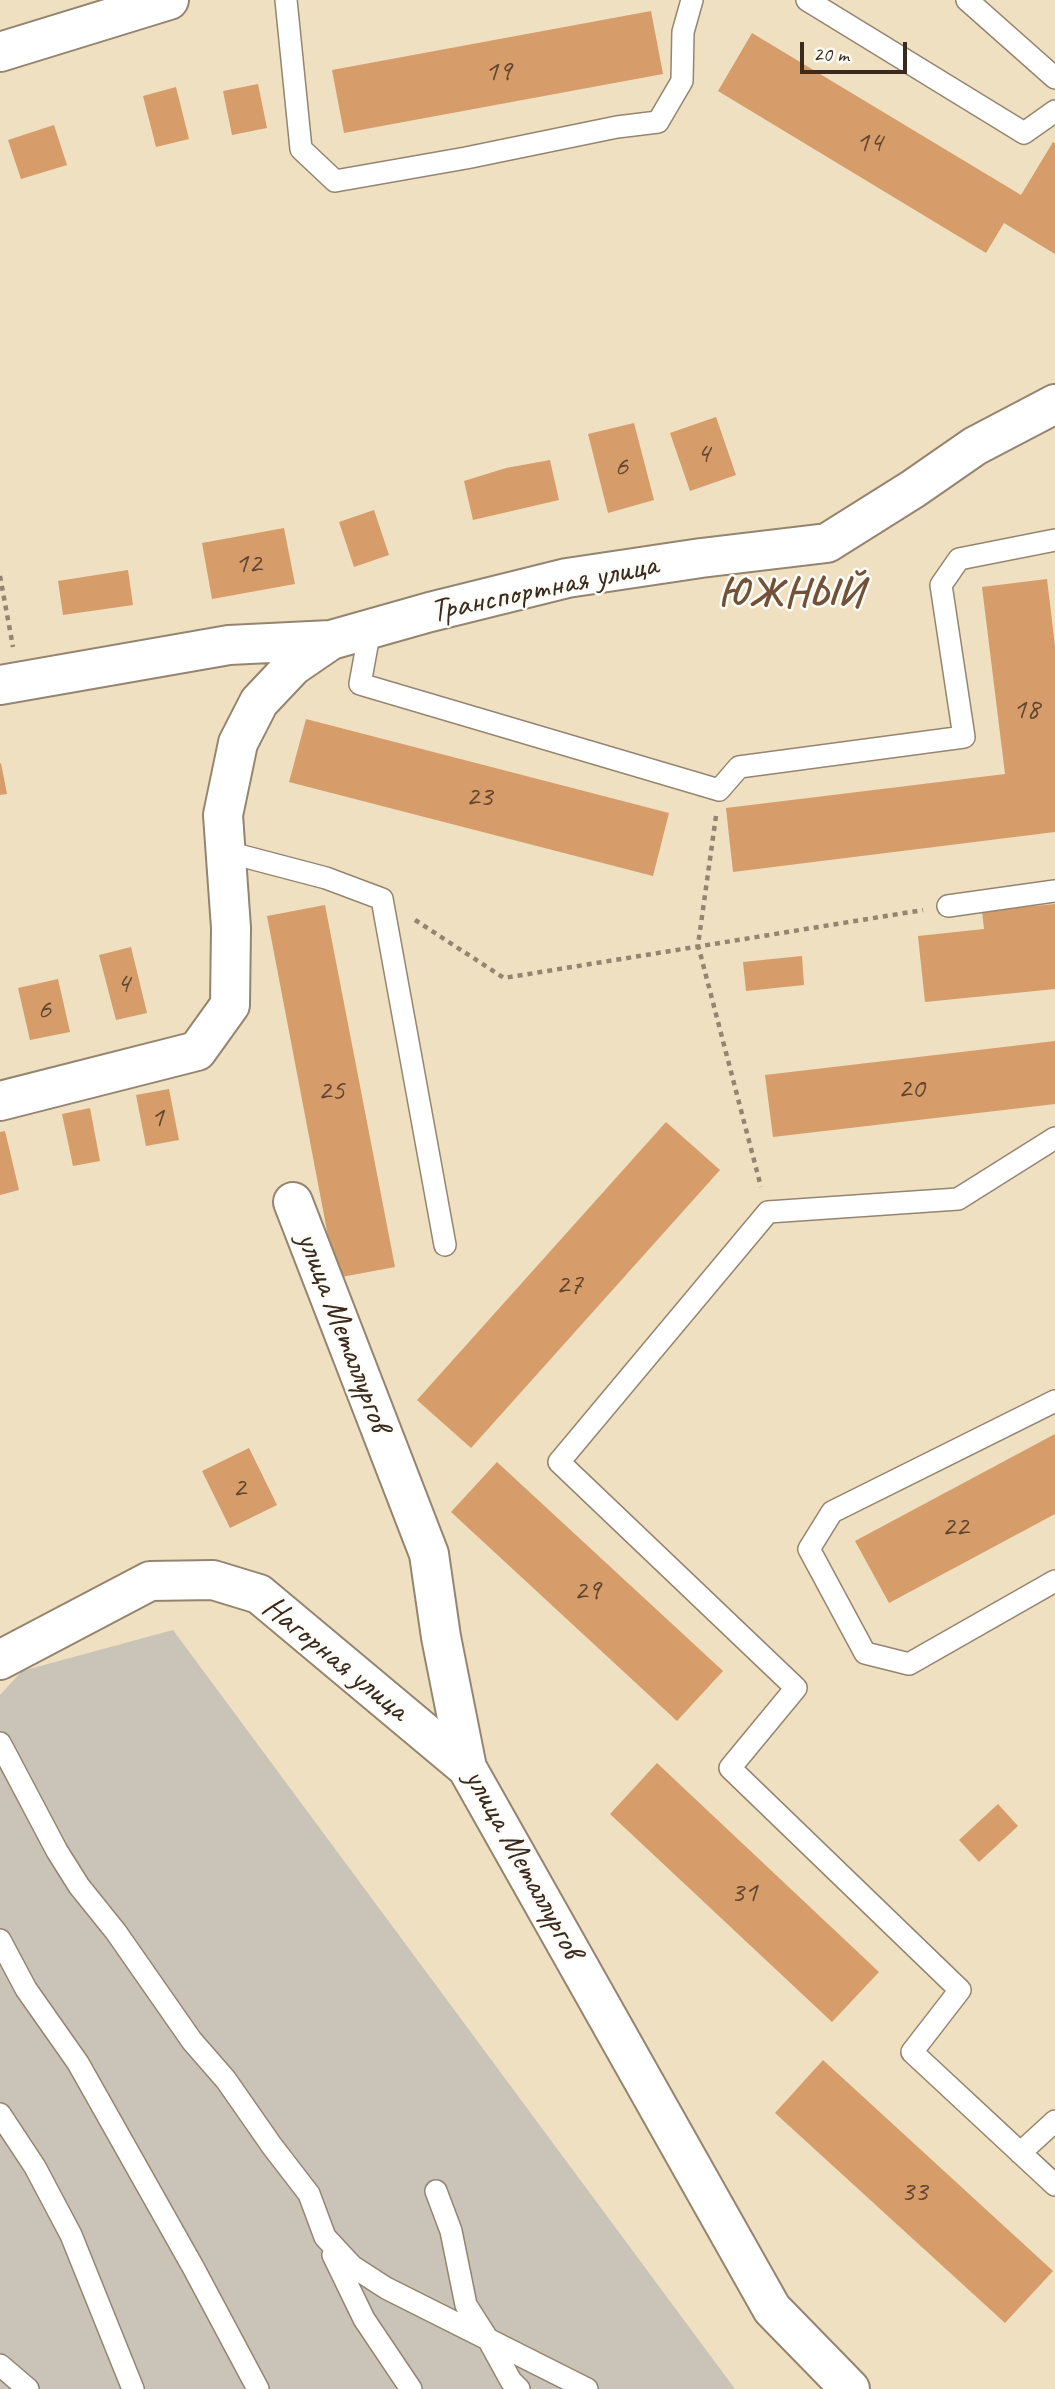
<!DOCTYPE html>
<meta charset="utf-8">
<style>
body{margin:0}
#map{position:relative;width:1055px;height:2389px;overflow:hidden;background:#efe0c1;font-family:Caveat,sans-serif}
canvas{display:block}
.scale{position:absolute;left:800px;top:42px;width:107px;height:32px;box-sizing:border-box;border:4px solid #3b2a1e;border-top:0;padding-left:9px;font-size:21px;line-height:24px;white-space:nowrap;color:#3b2a1e;-webkit-text-stroke:5px #fdfcf7;paint-order:stroke}
</style>
<div id="map">
<canvas width="1055" height="2389"></canvas>
<div class="scale">20 m</div>
</div>
<script>
const g = document.querySelector('canvas').getContext('2d');
g.lineJoin = 'round';
function fillPath(path, color) {
  g.fillStyle = color;
  g.fill(path, 'evenodd');
}
function poly(rows) {
  const path = new Path2D();
  for (const r of rows) {
    path.moveTo(r[0], r[1]);
    for (let i = 2; i < r.length; i += 2) path.lineTo(r[i], r[i + 1]);
  }
  return path;
}
function strokePath(path, color, width, dash) {
  g.strokeStyle = color;
  g.lineWidth = width;
  g.lineCap = dash ? 'butt' : 'round';
  g.setLineDash(dash || []);
  g.stroke(path);
}
function write(font, color, halo, rows, align = 'center') {
  g.font = font + ' Caveat,sans-serif';
  g.lineWidth = 5;
  g.setLineDash([]);
  g.textBaseline = 'middle';
  g.strokeStyle = halo;
  g.fillStyle = color;
  for (const [text, x, y, turn = 0] of rows) {
    g.save();
    g.translate(x, y);
    g.rotate((+turn || 0) * Math.PI / 180);
    g.textAlign = isNaN(turn) ? turn : align;
    if (halo) g.strokeText(text, 0, 0);
    g.fillText(text, 0, 0);
    g.restore();
  }
}
const industrial = poly([
 [173,1630,735,2389,0,2389,0,1695,22,1671]
]);
const building = poly([
 [651,11,663,74,344,133,332,70],
 [752,33,1021,195,1053,142,1055,143,1055,254,1004,223,986,253,718,91],
 [258,84,267,128,232,135,223,91],
 [176,87,189,139,156,147,143,96],
 [54,125,67,165,21,179,8,140],
 [716,417,736,475,690,491,670,433],
 [634,423,654,500,608,513,588,434],
 [550,460,559,500,473,520,464,481,506,468],
 [374,510,389,555,354,567,339,522],
 [284,528,295,584,212,599,202,543],
 [128,570,133,605,63,615,58,581],
 [1047,579,1055,646,1055,832,733,872,726,808,1005,774,982,587],
 [306,719,669,813,653,876,289,782],
 [1,763,7,794,0,795,0,764],
 [1055,904,1055,989,925,1002,918,936,984,929,982,911],
 [325,905,395,1267,336,1278,267,916],
 [131,947,147,1013,116,1020,99,955],
 [802,956,804,985,746,991,743,962],
 [58,979,70,1032,30,1040,18,988],
 [1055,1041,1055,1104,773,1137,765,1075],
 [169,1089,179,1140,146,1146,136,1095],
 [90,1108,100,1161,73,1166,62,1114],
 [666,1122,720,1170,471,1448,417,1400],
 [5,1131,19,1190,0,1195,0,1132],
 [1055,1434,1055,1514,889,1603,855,1541],
 [249,1448,277,1505,230,1528,202,1471],
 [497,1462,723,1671,677,1721,451,1512],
 [657,1763,879,1972,832,2022,610,1814],
 [998,1804,1018,1826,979,1862,959,1840],
 [823,2060,1053,2271,1005,2323,775,2113]
]);
const path = poly([
 [0,576,13,647],
 [716,816,698,945,761,1187],
 [415,920,504,978,923,910]
]);
const service = poly([
 [286,0,301,149,335,181,466,158,617,127,658,122,682,81,683,32,692,0],
 [807,0,1024,133,1055,111],
 [967,0,1055,78],
 [370,629,360,684,719,790,739,767,964,737,941,585,959,559,1055,540],
 [227,852,326,878,382,899,445,1245],
 [948,906,1055,891],
 [1055,1138,958,1199,768,1212,559,1462,796,1688,730,1768,960,1990,912,2052,1055,2185],
 [1055,1401,832,1512,809,1549,865,1653,909,1664,1055,1581],
 [0,1743,57,1851,79,1886,116,1932,192,2041,226,2080,272,2146,309,2194,325,2237,352,2266,386,2288,587,2389],
 [0,1940,26,1989,78,2063,193,2267,258,2389],
 [0,2114,35,2167,71,2235,133,2389],
 [1020,2153,1055,2121],
 [436,2191,451,2231,466,2305,489,2341,511,2381,519,2389],
 [333,2255,364,2319,411,2389],
 [0,2365,28,2389]
]);
const minor = poly([
 [0,52,169,0],
 [0,685,229,645,331,640,430,612,567,578,701,558,827,543,913,489,975,446,1055,404],
 [0,1101,197,1051,230,1005,231,928,223,815,238,743,259,702,293,666,331,640],
 [293,1202,429,1554,441,1637,467,1768,772,2309,850,2389],
 [0,1660,150,1581,213,1580,259,1594,467,1768]
]);
const numberNames = [
 ["19",498,72],
 ["14",869,143],
 ["4",703,454],
 ["6",621,467],
 ["12",248,564],
 ["18",1026,710],
 ["23",479,797],
 ["4",123,984],
 ["6",44,1010],
 ["20",911,1089],
 ["25",331,1091],
 ["1",157,1118],
 ["27",569,1285],
 ["2",239,1488],
 ["22",955,1527],
 ["29",587,1591],
 ["31",744,1893],
 ["33",914,2192]
];
const streetNames = [
 ["Транспортная улица",544,589,-12],
 ["улица Металлургов",343,1332,69],
 ["Нагорная улица",335,1659,39],
 ["улица Металлургов",523,1864,61]
];
const districtNames = [
 ["ЮЖНЫЙ",792,595]
];
fillPath(industrial, '#c9c3b8');
fillPath(building, '#d69c69');
strokePath(service, '#958570', 24);
strokePath(minor, '#958570', 42);
strokePath(path, '#958570', 4.5, [5, 5]);
strokePath(service, '#fff', 21);
strokePath(minor, '#fff', 38);
write('30px', '#624631', null, numberNames);
write('33px', '#3b2a1e', '#fdfcf7', streetNames);
g.letterSpacing = '2px';
write('bold 40px', '#715238', '#fdfcf7', districtNames);
g.letterSpacing = '0px';
</script>
